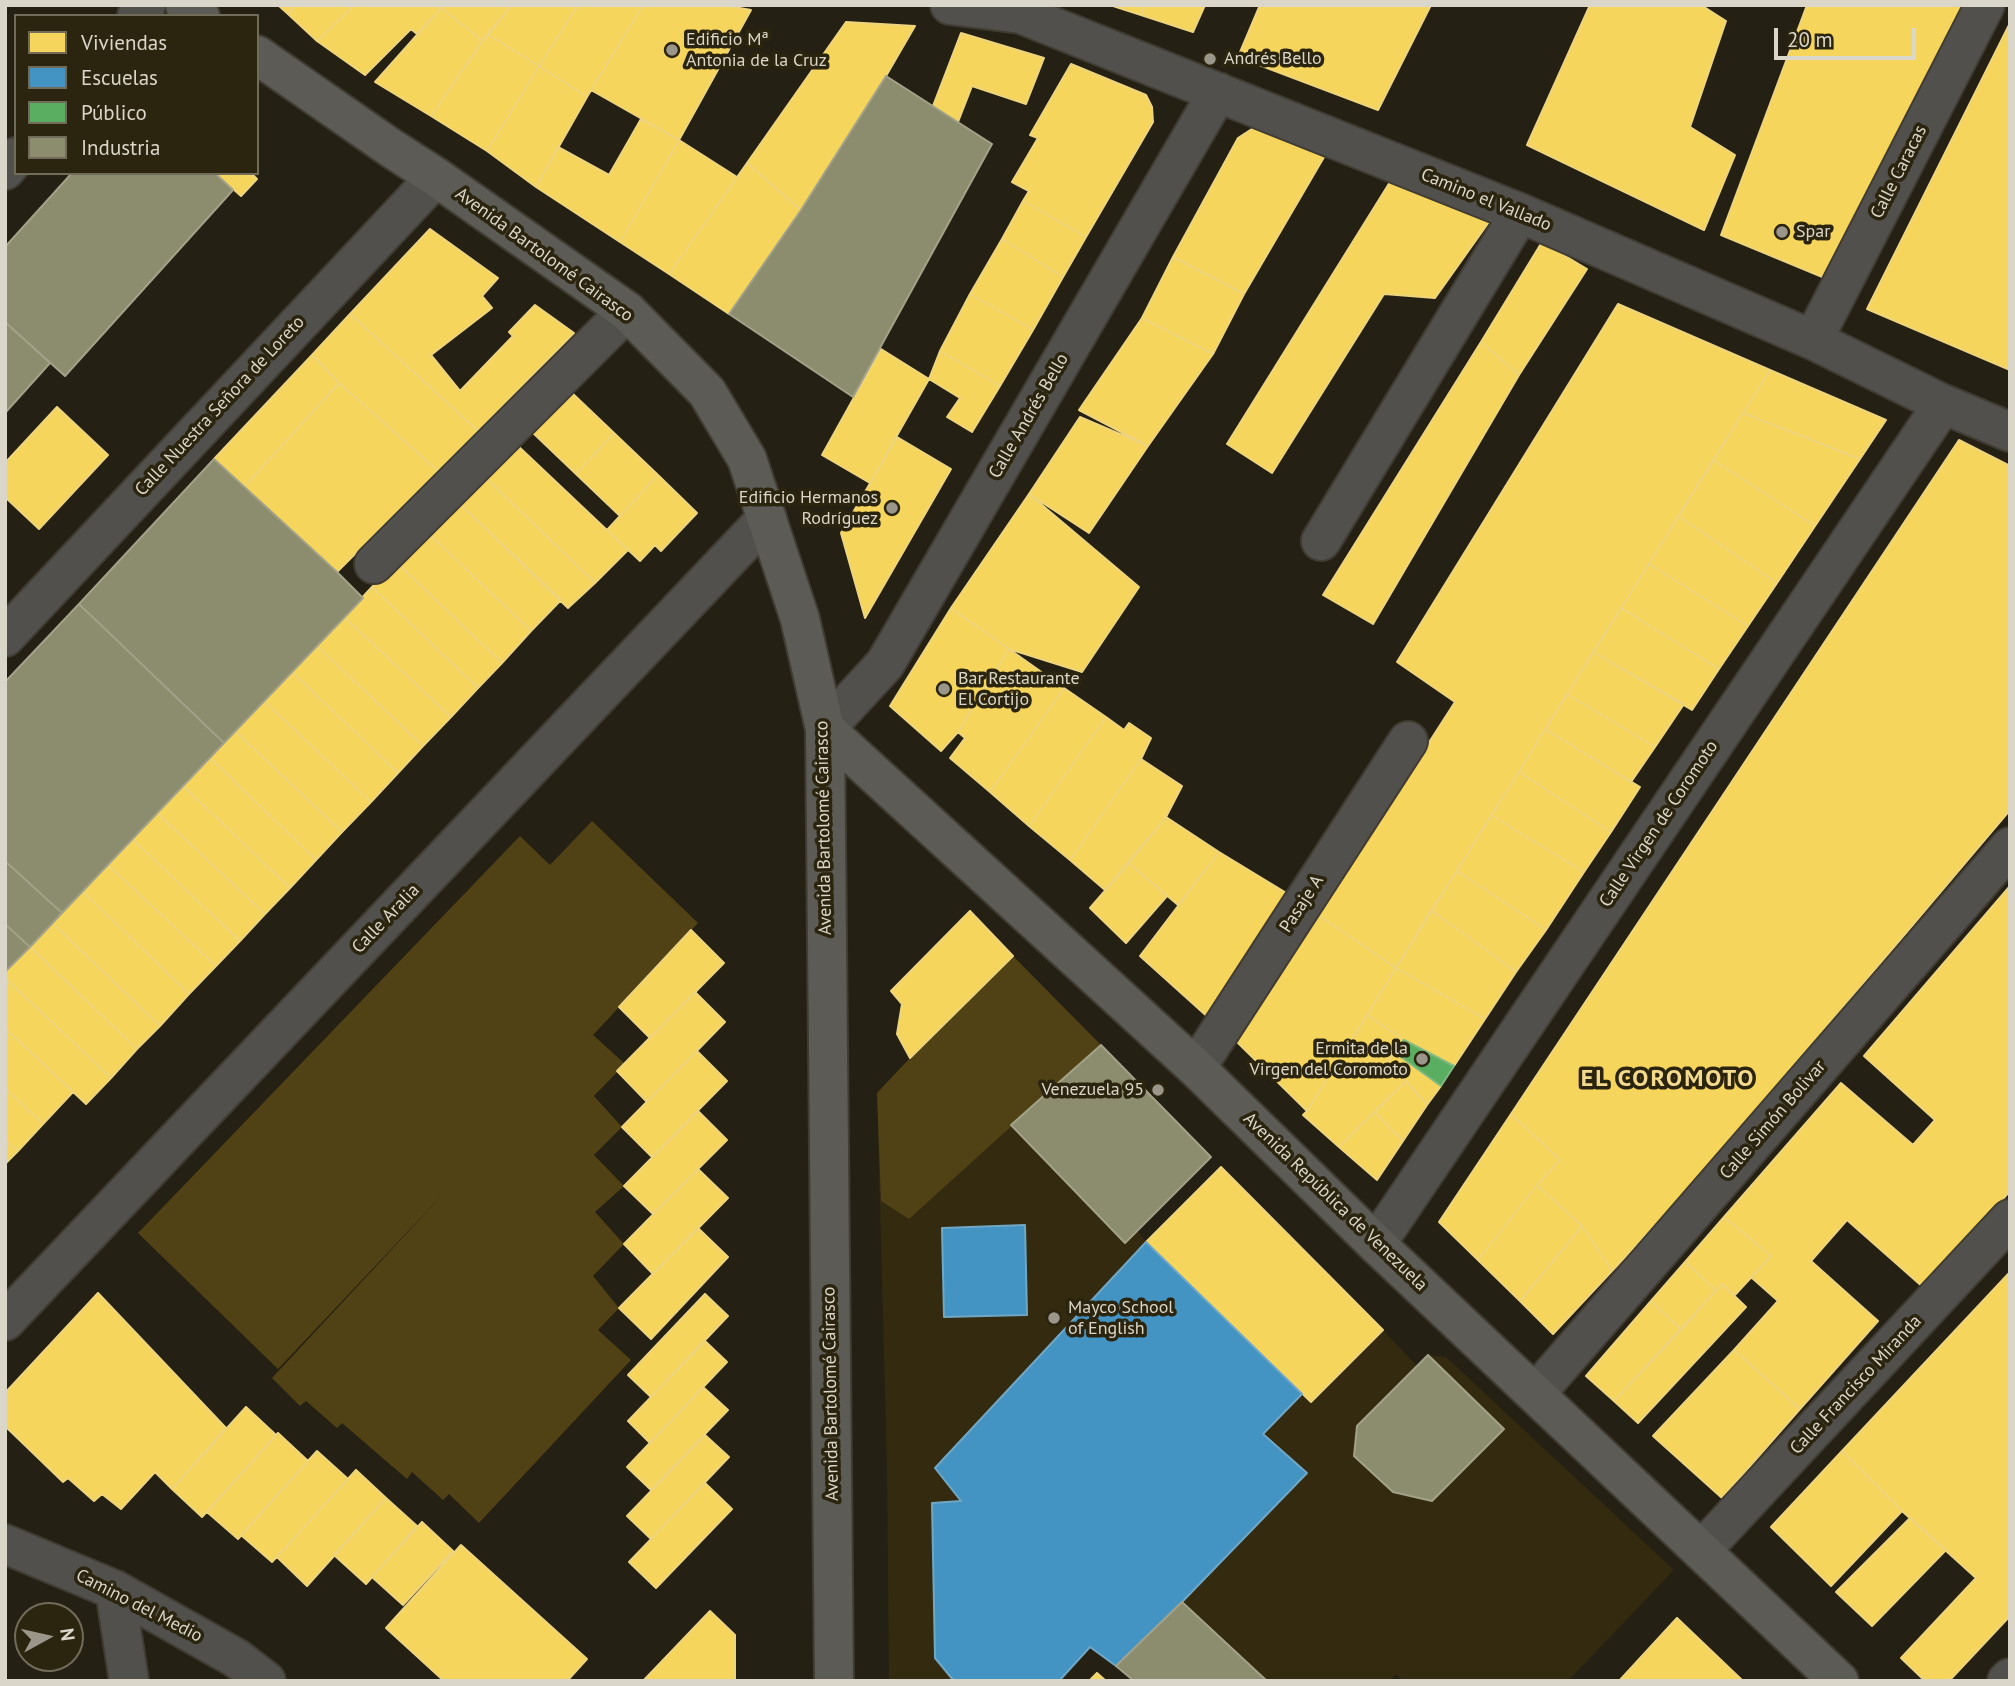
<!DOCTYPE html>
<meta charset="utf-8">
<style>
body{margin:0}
#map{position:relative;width:2015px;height:1686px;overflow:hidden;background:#252014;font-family:"PT Sans",sans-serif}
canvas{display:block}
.frame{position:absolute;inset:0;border:7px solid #dad6c9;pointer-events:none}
.legend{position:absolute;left:14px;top:14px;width:245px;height:161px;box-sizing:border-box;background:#2b240e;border:2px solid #716b59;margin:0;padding:9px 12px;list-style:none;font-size:21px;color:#dad6c9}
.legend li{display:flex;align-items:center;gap:14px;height:35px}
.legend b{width:35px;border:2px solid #716b59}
.north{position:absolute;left:14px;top:1602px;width:70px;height:70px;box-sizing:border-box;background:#2b240e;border:2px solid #716b59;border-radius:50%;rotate:82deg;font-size:19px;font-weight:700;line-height:28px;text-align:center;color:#dad6c9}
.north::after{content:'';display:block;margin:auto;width:24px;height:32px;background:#9b968a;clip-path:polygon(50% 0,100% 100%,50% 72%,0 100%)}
.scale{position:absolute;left:1774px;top:28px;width:142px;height:32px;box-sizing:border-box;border:4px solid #dad6c9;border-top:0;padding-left:9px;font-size:21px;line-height:24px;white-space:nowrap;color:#dad6c9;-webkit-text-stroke:5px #2b240e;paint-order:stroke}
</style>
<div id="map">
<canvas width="2015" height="1686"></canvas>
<div class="frame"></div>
<ul class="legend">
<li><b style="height:19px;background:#f6d55c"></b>Viviendas</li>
<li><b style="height:19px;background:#4393c3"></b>Escuelas</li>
<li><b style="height:19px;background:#5aae61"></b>Público</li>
<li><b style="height:19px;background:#8c8c6e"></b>Industria</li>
</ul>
<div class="north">N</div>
<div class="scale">20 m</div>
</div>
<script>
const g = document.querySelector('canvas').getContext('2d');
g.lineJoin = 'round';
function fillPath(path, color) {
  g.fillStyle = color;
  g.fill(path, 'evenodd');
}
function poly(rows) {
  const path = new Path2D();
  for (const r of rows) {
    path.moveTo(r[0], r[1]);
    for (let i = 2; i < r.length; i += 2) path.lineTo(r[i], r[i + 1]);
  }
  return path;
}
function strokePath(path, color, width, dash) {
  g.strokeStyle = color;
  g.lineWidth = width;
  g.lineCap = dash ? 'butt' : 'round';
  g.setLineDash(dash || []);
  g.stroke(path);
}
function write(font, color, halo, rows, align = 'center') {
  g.font = font + ' "PT Sans",sans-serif';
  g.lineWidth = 7;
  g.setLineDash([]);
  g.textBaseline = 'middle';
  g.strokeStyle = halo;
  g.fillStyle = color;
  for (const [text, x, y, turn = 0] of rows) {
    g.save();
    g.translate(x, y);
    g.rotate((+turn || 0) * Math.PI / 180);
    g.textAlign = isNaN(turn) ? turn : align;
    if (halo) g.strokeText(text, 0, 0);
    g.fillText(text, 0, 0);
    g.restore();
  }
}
const built = poly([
 [1101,1045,1011,1125,1124,1243,1137,1230,1146,1242,1310,1402,1383,1330,1417,1366,1428,1355,1446,1357,1674,1570,1568,1681,1403,1681,1396,1674,1390,1681,1267,1681,1182,1602,1091,1647,1059,1681,889,1681,887,1466,877,1093,910,1058]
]);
const green = poly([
 [592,821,698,923,593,1035,625,1064,594,1096,622,1127,594,1155,624,1186,595,1212,624,1244,593,1276,619,1308,598,1330,631,1360,479,1523,449,1494,443,1500,412,1472,407,1479,342,1423,337,1428,306,1401,300,1406,272,1378,448,1189,278,1369,138,1233,520,836,550,865],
 [1013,956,1101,1045,909,1219,881,1201,877,1093,910,1058]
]);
const homes = poly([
 [278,5,296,5,288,14,278,5],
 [296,5,354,5,317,41,288,14,296,5],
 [354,5,437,5,441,8,417,34,411,29,365,75,317,41,354,5],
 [443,5,512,5,483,41,441,8,443,5],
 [512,5,578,5,539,66,487,34,512,5],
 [578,5,643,5,587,97,539,66,578,5],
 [643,5,723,5,751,10,679,140,591,90,643,5],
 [1110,5,1145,5,1141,15,1110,5],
 [1145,5,1205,5,1193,32,1141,15,1145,5],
 [1260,5,1431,5,1378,110,1238,57,1260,5],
 [1590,5,1701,5,1726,21,1690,127,1735,155,1704,230,1527,145,1590,5],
 [1807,5,1967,5,1832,281,1721,235,1807,5],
 [441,8,483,41,431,116,375,82,441,8],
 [846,22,915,26,886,76,801,210,747,163,846,22],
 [2010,23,2010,370,1867,309,2010,23],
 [961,33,1044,58,1026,104,972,86,958,122,933,106,961,33],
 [487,34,539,66,487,151,431,116,487,34],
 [1071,64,1146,95,1152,107,1153,122,1086,237,1023,201,1029,191,1012,182,1038,138,1030,135,1071,64],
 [539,66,587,97,536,187,487,151,539,66],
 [641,119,679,140,620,242,536,187,558,147,609,175,641,119],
 [1261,123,1327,152,1244,294,1173,257,1238,138,1261,123],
 [679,140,737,177,669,274,620,242,679,140],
 [747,163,801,210,729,314,669,274,747,163],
 [215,173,251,173,257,179,241,196,215,173],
 [1395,174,1489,222,1435,298,1384,294,1272,473,1227,444,1395,174],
 [1023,201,1086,237,1063,277,1002,239,1023,201],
 [430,229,498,278,482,296,492,308,431,355,460,391,513,336,509,332,535,305,574,333,478,431,350,314,430,229],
 [1002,239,1063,277,1033,330,970,294,1002,239],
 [1542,242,1587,269,1519,375,1481,342,1542,242],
 [1173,257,1244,294,1213,354,1142,318,1173,257],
 [970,294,1033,330,1000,386,940,351,970,294],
 [1618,304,1770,370,1396,968,1318,915,1455,702,1397,662,1618,304],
 [350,314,478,431,438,471,339,383,312,355,350,314],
 [1142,318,1213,354,1148,446,1079,410,1142,318],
 [1481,342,1519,375,1373,624,1323,595,1481,342],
 [881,349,929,379,870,483,822,455,881,349],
 [940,351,1000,386,972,432,947,417,960,398,929,379,940,351],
 [312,355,339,383,243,488,214,459,312,355],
 [1770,370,1886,420,1860,459,1743,413,1770,370],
 [339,383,438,471,337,572,243,488,339,383],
 [571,392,614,433,576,474,531,431,571,392],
 [57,407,108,455,39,529,5,497,5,463,57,407],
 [1743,413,1860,459,1815,526,1713,460,1743,413],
 [1080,417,1148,446,1089,533,1029,494,1080,417],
 [614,433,658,475,620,516,576,474,614,433],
 [897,437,951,469,865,618,841,533,897,437],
 [1959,440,2010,466,2010,810,1690,1188,1612,1271,1582,1226,1537,1185,1560,1160,1511,1114,1959,440],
 [517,445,628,550,595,583,485,477,517,445],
 [1713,460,1815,526,1777,583,1678,516,1713,460],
 [658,475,697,513,661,551,655,545,640,561,607,530,658,475],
 [485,477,595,583,568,608,459,503,485,477],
 [1029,494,1139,587,1082,672,1009,649,951,608,1029,494],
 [459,503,561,600,531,631,428,533,459,503],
 [1678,516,1777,583,1748,626,1649,564,1678,516],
 [428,533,531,631,502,663,397,563,428,533],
 [397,563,502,663,478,688,372,587,397,563],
 [1649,564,1748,626,1719,669,1621,608,1649,564],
 [372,587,478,688,451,717,344,617,372,587],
 [951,608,1009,649,958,732,941,751,890,706,951,608],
 [1621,608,1719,669,1692,710,1593,652,1621,608],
 [344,617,451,717,423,746,317,646,344,617],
 [317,646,423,746,398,773,292,672,317,646],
 [1009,649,1064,688,990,792,950,758,965,738,958,732,1009,649],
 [1593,652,1684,704,1655,747,1567,694,1593,652],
 [292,672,398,773,371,802,264,701,292,672],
 [1064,688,1106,717,1029,826,990,792,1064,688],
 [1567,694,1655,747,1631,782,1545,729,1567,694],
 [264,701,371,802,342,832,235,731,264,701],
 [1106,717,1124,730,1129,723,1151,738,1141,759,1070,860,1029,826,1106,717],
 [1545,729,1640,787,1611,832,1519,772,1545,729],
 [235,731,342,832,316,860,210,758,235,731],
 [210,758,316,860,290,888,183,786,210,758],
 [1141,759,1182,786,1166,817,1105,890,1070,860,1141,759],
 [1519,772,1611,832,1584,872,1491,815,1519,772],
 [183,786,290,888,265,914,157,813,183,786],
 [157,813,265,914,240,941,132,839,157,813],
 [1491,815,1584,872,1546,930,1457,871,1491,815],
 [1166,817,1219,852,1178,905,1129,863,1166,817],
 [132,839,240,941,216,966,108,865,132,839],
 [1219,852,1293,897,1210,1019,1140,956,1219,852],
 [1129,863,1167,896,1126,943,1090,908,1129,863],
 [108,865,216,966,189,994,82,891,108,865],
 [1457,871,1546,930,1516,972,1431,910,1457,871],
 [2010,886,2010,1191,1924,1288,1847,1220,1811,1261,1878,1321,1800,1409,1734,1350,1778,1301,1751,1277,1771,1256,1724,1217,1841,1083,1913,1145,1935,1120,1864,1056,2010,886],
 [82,891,189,994,160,1026,52,923,82,891],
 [1431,910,1516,972,1485,1019,1396,968,1431,910],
 [970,911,1013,956,910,1058,897,1034,902,1004,891,991,970,911],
 [1318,915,1396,968,1307,1111,1236,1041,1318,915],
 [52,923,160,1026,137,1049,30,947,52,923],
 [691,930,724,963,650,1038,619,1007,691,930],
 [30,947,137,1049,111,1078,5,978,5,972,30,947],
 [1396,968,1485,1019,1454,1066,1404,1040,1367,1015,1396,968],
 [5,978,111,1078,86,1104,5,1028,5,978],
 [695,992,725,1022,647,1102,617,1071,695,992],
 [1367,1015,1404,1040,1386,1064,1406,1081,1339,1147,1303,1115,1307,1111,1367,1015],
 [5,1028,73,1092,43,1124,5,1088,5,1028],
 [697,1051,727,1081,652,1157,622,1127,697,1051],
 [1394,1052,1441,1086,1427,1105,1406,1081,1386,1064,1394,1052],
 [1406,1081,1427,1105,1403,1141,1374,1112,1406,1081],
 [5,1088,43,1124,18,1151,5,1140,5,1088],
 [698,1111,727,1140,653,1214,624,1186,698,1111],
 [1374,1112,1403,1141,1377,1180,1339,1147,1374,1112],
 [1511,1114,1560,1160,1537,1185,1478,1260,1439,1222,1511,1114],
 [5,1140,18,1151,5,1164,5,1140],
 [1221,1167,1383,1330,1311,1402,1146,1242,1221,1167],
 [698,1169,728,1198,653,1274,624,1244,698,1169],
 [1537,1185,1582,1226,1520,1301,1478,1260,1537,1185],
 [1724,1217,1771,1256,1734,1296,1722,1284,1716,1290,1685,1262,1724,1217],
 [1582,1226,1612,1271,1553,1334,1520,1301,1582,1226],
 [698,1228,728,1257,651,1339,619,1308,698,1228],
 [1685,1262,1716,1290,1681,1330,1651,1301,1685,1262],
 [2010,1272,2010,1616,1949,1681,1925,1681,1901,1658,1976,1578,1902,1511,1842,1451,2010,1272],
 [1722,1284,1746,1307,1638,1423,1614,1401,1722,1284],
 [98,1293,226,1428,172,1489,155,1472,121,1509,102,1494,94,1501,68,1478,63,1482,5,1426,5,1393,98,1293],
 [705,1294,728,1316,651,1397,628,1375,705,1294],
 [1651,1301,1681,1330,1614,1401,1586,1376,1651,1301],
 [705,1341,727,1362,650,1443,628,1421,705,1341],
 [1734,1350,1800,1409,1722,1498,1653,1436,1734,1350],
 [703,1387,728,1410,651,1490,627,1467,703,1387],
 [246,1407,276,1435,202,1517,172,1489,246,1407],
 [278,1433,308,1461,238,1539,207,1512,278,1433],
 [705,1435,729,1457,651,1539,627,1516,705,1435],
 [317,1451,348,1479,272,1562,241,1535,317,1451],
 [1842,1451,1902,1511,1831,1586,1771,1527,1842,1451],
 [356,1470,386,1498,307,1586,277,1557,356,1470],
 [705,1483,732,1509,656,1588,629,1562,705,1483],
 [386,1498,417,1526,366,1584,334,1555,386,1498],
 [1910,1518,1946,1550,1872,1626,1836,1592,1910,1518],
 [422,1522,453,1551,403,1605,372,1577,422,1522],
 [461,1545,587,1659,567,1681,444,1681,386,1628,461,1545],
 [710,1611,735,1635,735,1681,643,1681,710,1611],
 [1677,1618,1743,1681,1619,1681,1677,1618],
 [1097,1673,1106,1681,1089,1681,1097,1673]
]);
const schools = poly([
 [1025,1225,1027,1315,944,1317,942,1228,1025,1225],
 [1146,1242,1302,1394,1263,1434,1307,1473,1182,1602,1116,1666,1090,1647,1059,1681,954,1681,935,1658,932,1503,961,1501,935,1468,1146,1242]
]);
const public = poly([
 [1404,1040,1454,1066,1441,1086,1394,1052,1404,1040]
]);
const industry = poly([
 [886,76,992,144,853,397,729,314,801,210,886,76],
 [72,173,215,173,233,190,65,376,5,322,5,247,72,173],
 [5,322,50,363,5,413,5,322],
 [214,459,337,572,363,598,224,743,79,604,214,459],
 [79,604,224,743,62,913,5,861,5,682,79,604],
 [5,861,62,913,30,947,5,924,5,861],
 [5,924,30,947,5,972,5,924],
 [1101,1045,1211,1157,1125,1243,1011,1125,1101,1045],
 [1428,1355,1504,1429,1432,1501,1393,1492,1354,1456,1357,1426,1428,1355],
 [1182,1602,1267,1681,1134,1681,1116,1666,1182,1602]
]);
const street = poly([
 [950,5,1021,14,1520,213,1813,340,1943,404,2010,432],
 [137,16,146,5],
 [5,170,16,157],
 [1813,340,1985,5],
 [1321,541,1520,213],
 [374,564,627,311],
 [5,637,436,177],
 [825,729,885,664,1218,92],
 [1196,1068,1408,741],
 [1376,1244,1943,404],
 [5,1321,767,518],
 [1536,1393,2010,847],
 [5,1544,115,1590,236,1658,266,1681],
 [1701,1551,2010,1219],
 [115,1590,129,1681],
 [2007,1681,2010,1678]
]);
const secondary = poly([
 [185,5,200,16],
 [257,55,391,148,436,177,627,311,707,392,747,459,800,619,825,729,834,1681],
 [825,729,1196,1068,1376,1244,1839,1681]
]);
const markers = [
 [672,50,7,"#9b968a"],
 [1210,59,7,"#9b968a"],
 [1782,232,7,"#9b968a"],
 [892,508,7,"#9b968a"],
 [944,689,7,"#9b968a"],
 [1422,1059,7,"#9b968a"],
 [1158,1090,7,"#9b968a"],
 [1054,1318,7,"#9b968a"]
];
const poiNames = [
 ["Edificio Mª",686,40],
 ["Antonia de la Cruz",686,61],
 ["Andrés Bello",1224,59],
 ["Spar",1796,232],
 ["Edificio Hermanos",878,498,"right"],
 ["Rodríguez",878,519,"right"],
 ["Bar Restaurante",958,679],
 ["El Cortijo",958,700],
 ["Ermita de la",1408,1049,"right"],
 ["Virgen del Coromoto",1408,1070,"right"],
 ["Venezuela 95",1144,1090,"right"],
 ["Mayco School",1068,1308],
 ["of English",1068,1329]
];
const streetNames = [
 ["Calle Caracas",1899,172,-63],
 ["Camino el Vallado",1486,200,22],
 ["Avenida Bartolomé Cairasco",544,255,36],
 ["Calle Nuestra Señora de Loreto",220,406,-47],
 ["Calle Andrés Bello",1029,416,-60],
 ["Calle Virgen de Coromoto",1659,824,-56],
 ["Avenida Bartolomé Cairasco",824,828,-91],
 ["Pasaje A",1302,904,-57],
 ["Calle Aralia",386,919,-46],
 ["Calle Simón Bolivar",1773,1120,-49],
 ["Avenida República de Venezuela",1335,1202,44],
 ["Calle Francisco Miranda",1856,1385,-47],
 ["Avenida Bartolomé Cairasco",831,1394,-91],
 ["Camino del Medio",139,1606,27]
];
const districtNames = [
 ["EL COROMOTO",1668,1079]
];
fillPath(built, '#332a0f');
fillPath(green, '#504214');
fillPath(homes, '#f6d55c');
strokePath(homes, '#eed57d', 2);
fillPath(schools, '#4393c3');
strokePath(schools, '#70a7c5', 2);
fillPath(public, '#5aae61');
strokePath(public, '#80ba80', 2);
fillPath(industry, '#8c8c6e');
strokePath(industry, '#a3a289', 2);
strokePath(street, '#403c33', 42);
strokePath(secondary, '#403c33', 42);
strokePath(street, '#52504c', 38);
strokePath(secondary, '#5c5b55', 38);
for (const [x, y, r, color] of markers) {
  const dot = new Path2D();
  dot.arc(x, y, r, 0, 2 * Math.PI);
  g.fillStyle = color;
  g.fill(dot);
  strokePath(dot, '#2b240e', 2.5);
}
write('18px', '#dad6c9', '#2b240e', poiNames, 'left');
write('18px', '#dad6c9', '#2b240e', streetNames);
g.letterSpacing = '2px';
write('bold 24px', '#f3da8d', '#2b240e', districtNames);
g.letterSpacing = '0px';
</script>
